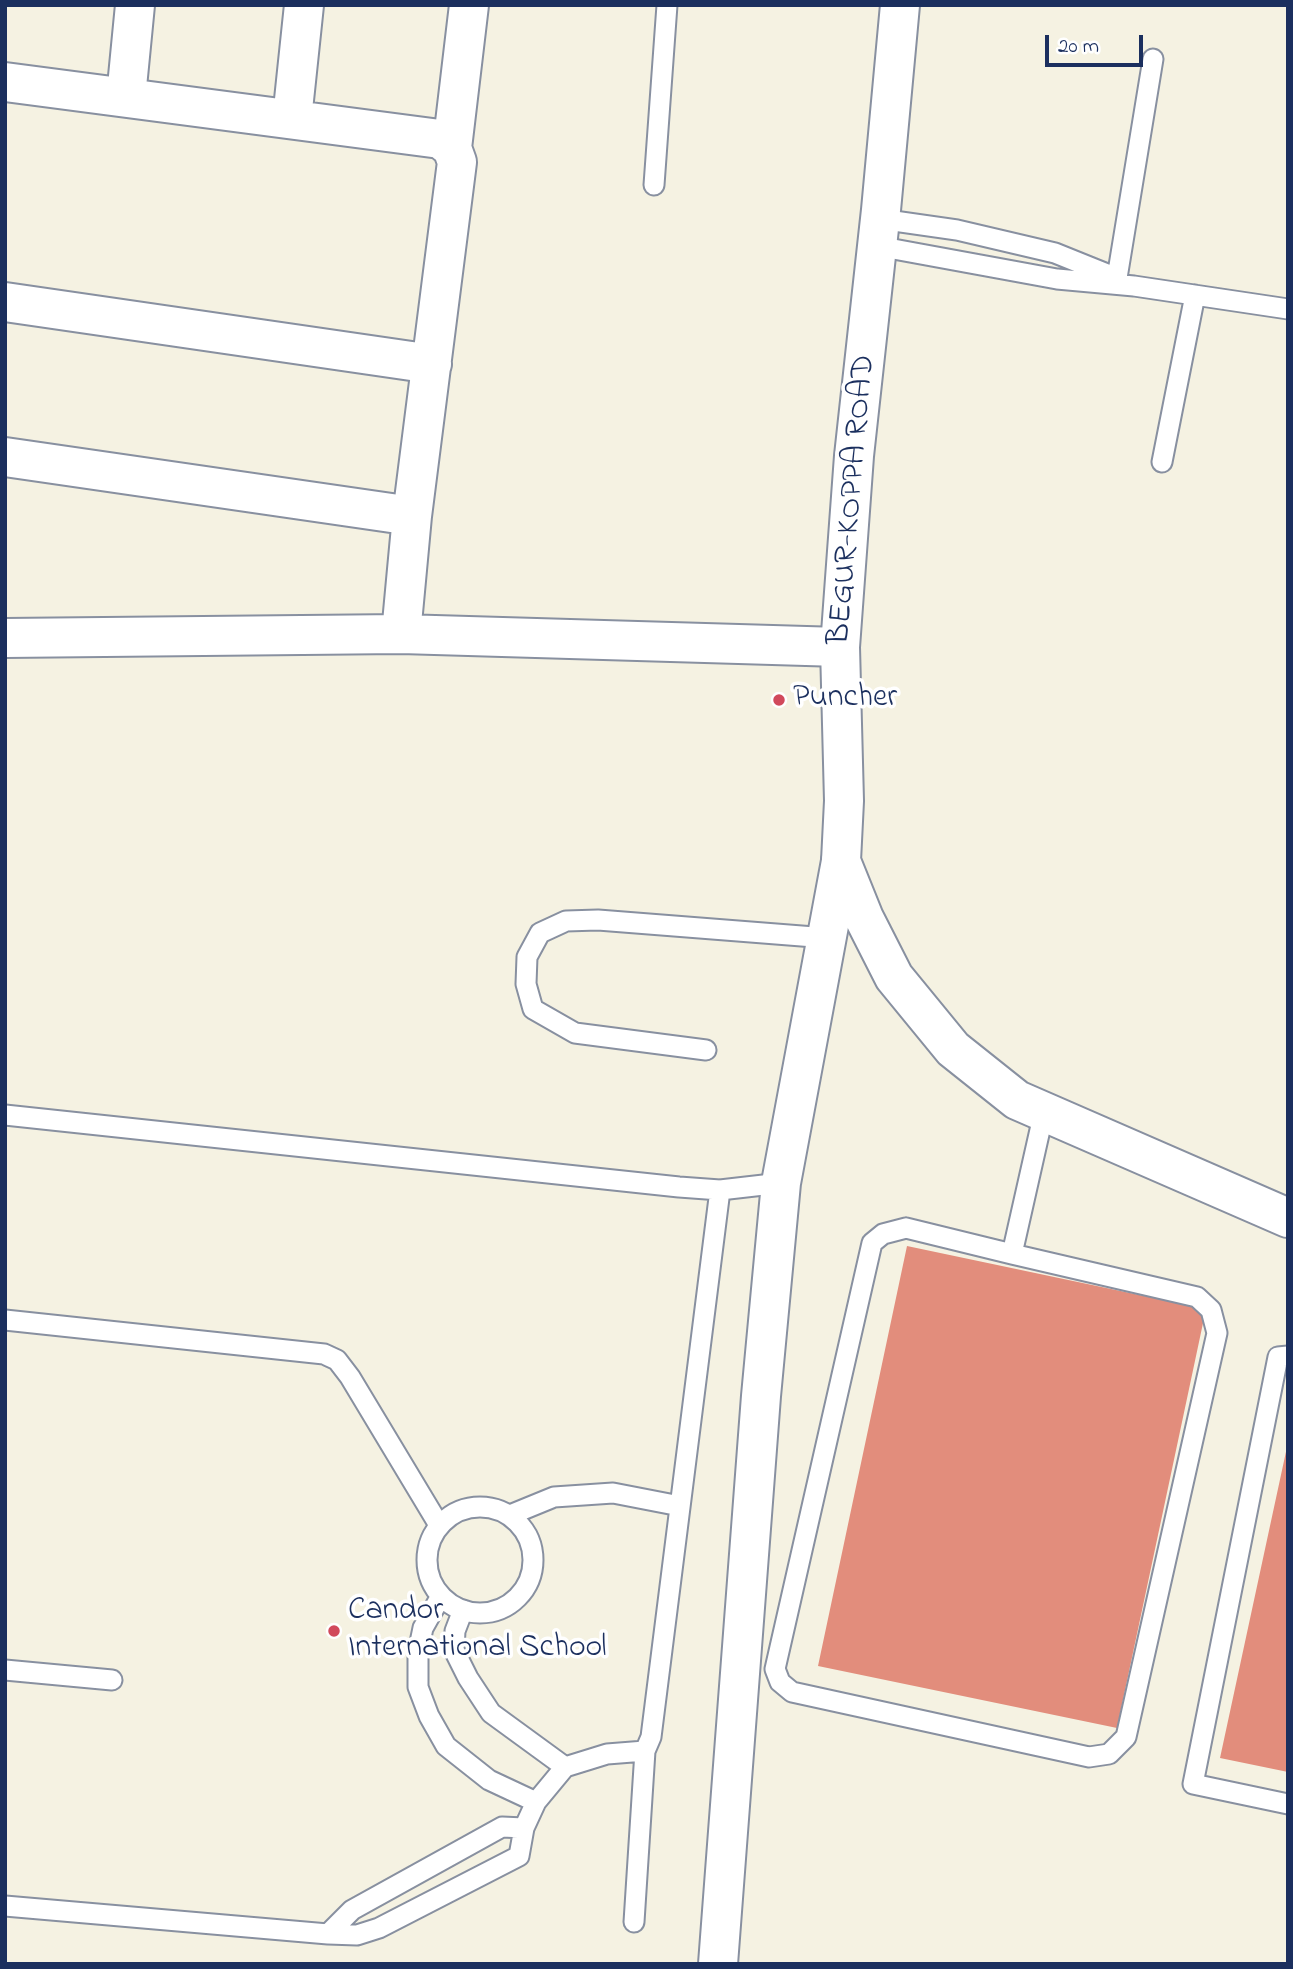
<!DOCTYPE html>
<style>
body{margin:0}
#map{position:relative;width:1293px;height:1969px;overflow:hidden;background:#f5f2e2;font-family:"Indie Flower",sans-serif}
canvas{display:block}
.frame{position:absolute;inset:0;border:7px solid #1b2f5e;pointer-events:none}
.scale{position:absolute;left:1045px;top:35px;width:98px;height:32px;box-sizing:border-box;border:4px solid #1b2f5e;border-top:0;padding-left:9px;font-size:21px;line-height:24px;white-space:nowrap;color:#1b2f5e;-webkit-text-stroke:5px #fff;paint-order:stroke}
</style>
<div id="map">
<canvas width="1293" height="1969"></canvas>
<div class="frame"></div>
<div class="scale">20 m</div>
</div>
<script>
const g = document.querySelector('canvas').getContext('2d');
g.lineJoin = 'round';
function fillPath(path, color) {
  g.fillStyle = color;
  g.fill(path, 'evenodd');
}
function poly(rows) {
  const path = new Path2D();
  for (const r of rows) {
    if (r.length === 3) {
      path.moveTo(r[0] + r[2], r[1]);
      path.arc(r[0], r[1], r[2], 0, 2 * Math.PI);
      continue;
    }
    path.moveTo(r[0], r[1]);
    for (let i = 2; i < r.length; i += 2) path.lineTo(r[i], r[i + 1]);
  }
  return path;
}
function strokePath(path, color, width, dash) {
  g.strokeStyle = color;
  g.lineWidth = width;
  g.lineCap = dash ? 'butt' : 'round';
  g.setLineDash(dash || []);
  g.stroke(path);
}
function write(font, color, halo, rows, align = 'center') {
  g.font = font + ' "Indie Flower",sans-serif';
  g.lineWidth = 7;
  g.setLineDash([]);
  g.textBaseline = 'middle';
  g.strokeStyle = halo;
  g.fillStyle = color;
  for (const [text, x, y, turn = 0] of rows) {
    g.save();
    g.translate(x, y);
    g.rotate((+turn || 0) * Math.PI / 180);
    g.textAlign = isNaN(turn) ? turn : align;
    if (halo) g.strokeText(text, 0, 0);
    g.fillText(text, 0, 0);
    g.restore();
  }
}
const building = poly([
 [907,1246,1206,1309,1117,1728,818,1666],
 [1287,1447,1288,1447,1288,1772,1220,1758]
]);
const service = poly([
 [654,185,667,5],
 [880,219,957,230,1055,253,1117,278],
 [877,246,1057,279,1134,286,1288,309],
 [1117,278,1153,59],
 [1162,462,1195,295],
 [706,1050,575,1033,533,1009,526,984,527,957,540,933,566,921,598,920,827,938],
 [5,1115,679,1187,720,1190,781,1183],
 [906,1228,1012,1254,1197,1297,1211,1310,1217,1333,1126,1737,1109,1754,1089,1757,792,1692,780,1682,775,1669,872,1243,883,1234,906,1228],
 [1012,1254,1044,1112],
 [5,1320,324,1354,337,1360,350,1377,439,1525],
 [1288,1356,1278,1357,1193,1784,1288,1804],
 [480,1560,53],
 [510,1515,554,1497,613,1493,680,1506],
 [441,1596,423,1628,418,1652,418,1687,429,1716,446,1746,489,1780,536,1802],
 [463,1610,455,1631,454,1650,468,1678,491,1713,565,1767],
 [5,1670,112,1680],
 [5,1906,328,1934,357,1935,379,1928,519,1856,524,1828,536,1802,565,1767,607,1754,645,1751,651,1737,720,1190],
 [634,1922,645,1751],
 [328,1934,352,1910,502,1827,524,1828]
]);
const minor = poly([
 [5,82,440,139,452,148,457,162,412,516,401,634,840,647],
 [126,97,135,5],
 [292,119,304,5],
 [452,148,469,5],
 [5,302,432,364],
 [5,457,412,516],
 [5,638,401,634],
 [718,1964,761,1396,781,1183,841,861]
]);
const secondary = poly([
 [900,5,881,210,854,456,840,647,844,801,841,861,864,918,894,977,953,1049,1017,1100,1288,1218]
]);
const markers = [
 [779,700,7,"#d1495b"],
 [334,1631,7,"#d1495b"]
];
const streetNames = [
 ["BEGUR-KOPPA ROAD",854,500,-85]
];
const poiNames = [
 ["Puncher",793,700],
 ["Candor",348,1613],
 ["International School",348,1650]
];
fillPath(building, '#e28d7c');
strokePath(service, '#8890a0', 23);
strokePath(minor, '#8890a0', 42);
strokePath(secondary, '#8890a0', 42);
strokePath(service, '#fff', 19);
strokePath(minor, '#fff', 38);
strokePath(secondary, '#fff', 38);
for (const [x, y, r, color] of markers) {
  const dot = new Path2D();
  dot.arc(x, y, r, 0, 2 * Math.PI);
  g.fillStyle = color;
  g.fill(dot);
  strokePath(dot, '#fff', 2.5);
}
write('32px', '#1b2f5e', '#fff', streetNames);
write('32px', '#1b2f5e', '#fff', poiNames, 'left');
</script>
